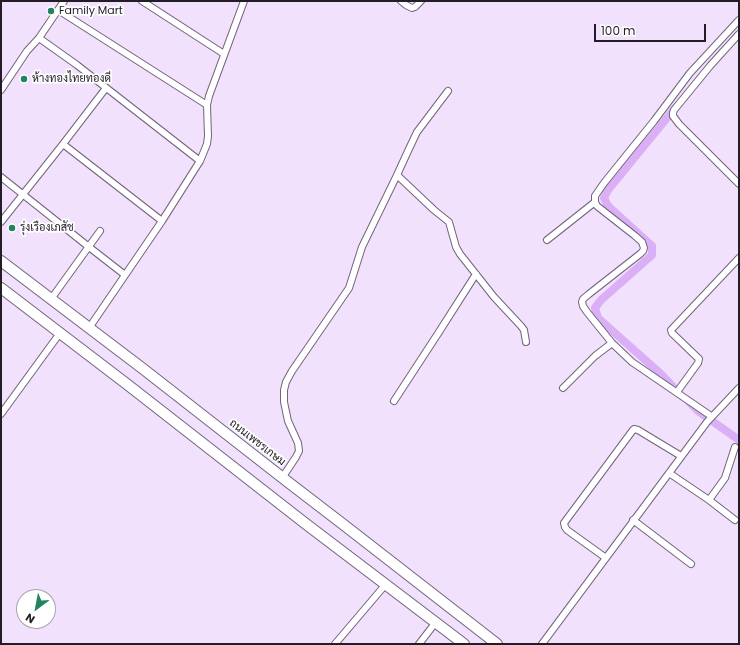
<!DOCTYPE html>
<meta charset="utf-8">
<style>
body{margin:0}
#map{position:relative;width:740px;height:645px;overflow:hidden;background:#f1e1fc;font-family:Poppins,sans-serif}
canvas{display:block}
.frame{position:absolute;inset:0;border:2px solid #231d26;pointer-events:none}
.north{position:absolute;left:16px;top:589px;width:40px;height:40px;box-sizing:border-box;background:#fff;border:1px solid #a7a5a8;border-radius:50%;rotate:212deg;font-size:11px;font-weight:700;line-height:16px;text-align:center;color:#231d26}
.north::after{content:'';display:block;margin:auto;width:14px;height:18px;background:#21845d;clip-path:polygon(50% 0,100% 100%,50% 72%,0 100%)}
.scale{position:absolute;left:594px;top:24px;width:112px;height:18px;box-sizing:border-box;border:2px solid #231d26;border-top:0;padding-left:5px;font-size:12px;line-height:14px;white-space:nowrap;color:#231d26;-webkit-text-stroke:3px #fff;paint-order:stroke}
</style>
<div id="map">
<canvas width="740" height="645"></canvas>
<div class="frame"></div>
<div class="north">N</div>
<div class="scale">100 m</div>
</div>
<script>
const g = document.querySelector('canvas').getContext('2d');
g.lineJoin = 'round';
function poly(rows) {
  const path = new Path2D();
  for (const r of rows) {
    path.moveTo(r[0], r[1]);
    for (let i = 2; i < r.length; i += 2) path.lineTo(r[i], r[i + 1]);
  }
  return path;
}
function strokePath(path, color, width, dash) {
  g.strokeStyle = color;
  g.lineWidth = width;
  g.lineCap = dash ? 'butt' : 'round';
  g.setLineDash(dash || []);
  g.stroke(path);
}
function write(font, color, halo, rows, align = 'center') {
  g.font = font + ' Poppins,Sarabun,sans-serif';
  g.lineWidth = 3.5;
  g.setLineDash([]);
  g.textBaseline = 'middle';
  g.strokeStyle = halo;
  g.fillStyle = color;
  for (const [text, x, y, turn = 0] of rows) {
    g.save();
    g.translate(x, y);
    g.rotate((+turn || 0) * Math.PI / 180);
    g.textAlign = isNaN(turn) ? turn : align;
    if (halo) g.strokeText(text, 0, 0);
    g.fillText(text, 0, 0);
    g.restore();
  }
}
const canal = poly([
 [676,107,608,190,604,198,608,206,652,246,652,255,601,300,595,308,598,318,661,374,679,393],
 [689,402,698,411,739,440]
]);
const minor = poly([
 [142,1,224,54],
 [401,1,406,5,412,8,415,7,421,1],
 [58,10,207,105],
 [739,34,710,66,674,110,673,113,673,116,679,124,739,184],
 [39,38,77,65,200,161],
 [1,90,27,51,39,38,64,1],
 [63,144,162,221],
 [397,175,434,210,449,222,456,247,460,254,494,297,521,326,524,330,526,342],
 [1,177,89,247,125,275],
 [1,222,63,144,106,88],
 [547,240,595,202],
 [51,299,100,231],
 [89,328,162,221,200,161,207,144,208,136,207,105,209,96,244,1],
 [563,388,595,356,612,343],
 [677,392,698,363,699,359,672,333,671,330,739,258],
 [394,401,439,332,476,274],
 [1,414,60,333],
 [711,416,632,362,612,343,587,312,583,306,582,302,583,299,589,294,640,254,643,251,644,248,642,242,634,235,597,206,595,202,595,196,604,183,654,121,690,73,739,20],
 [669,473,709,500,735,520],
 [282,478,296,457,299,451,298,443,288,421,284,402,284,390,286,382,292,371,349,288,362,247,397,175,408,151,417,132,448,91],
 [709,500,725,478,735,447],
 [633,520,691,564],
 [606,558,567,530,565,527,564,523,633,430,634,429,638,430,681,456],
 [335,644,386,584],
 [419,644,436,622],
 [542,644,707,422,739,388]
]);
const primary = poly([
 [1,261,142,368,288,482,344,525,497,644],
 [1,288,128,385,306,524,464,644]
]);
const markers = [
 [51,11,4,"#21845d"],
 [24,79,4,"#21845d"],
 [12,228,4,"#21845d"]
];
const poiNames = [
 ["Family Mart",59,11],
 ["ห้างทองไทยทองดี",32,79],
 ["รุ่งเรืองเภสัช",20,228]
];
const streetNames = [
 ["ถนนเพชรเกษม",257,443,38]
];
strokePath(canal, '#daaff6', 8);
strokePath(minor, '#72647b', 8);
strokePath(primary, '#72647b', 12);
strokePath(minor, '#fff', 6);
strokePath(primary, '#fff', 10);
for (const [x, y, r, color] of markers) {
  const dot = new Path2D();
  dot.arc(x, y, r, 0, 2 * Math.PI);
  g.fillStyle = color;
  g.fill(dot);
  strokePath(dot, '#fff', 1.5);
}
write('11px', '#231d26', '#fff', poiNames, 'left');
write('11px', '#231d26', '#fff', streetNames);
</script>
